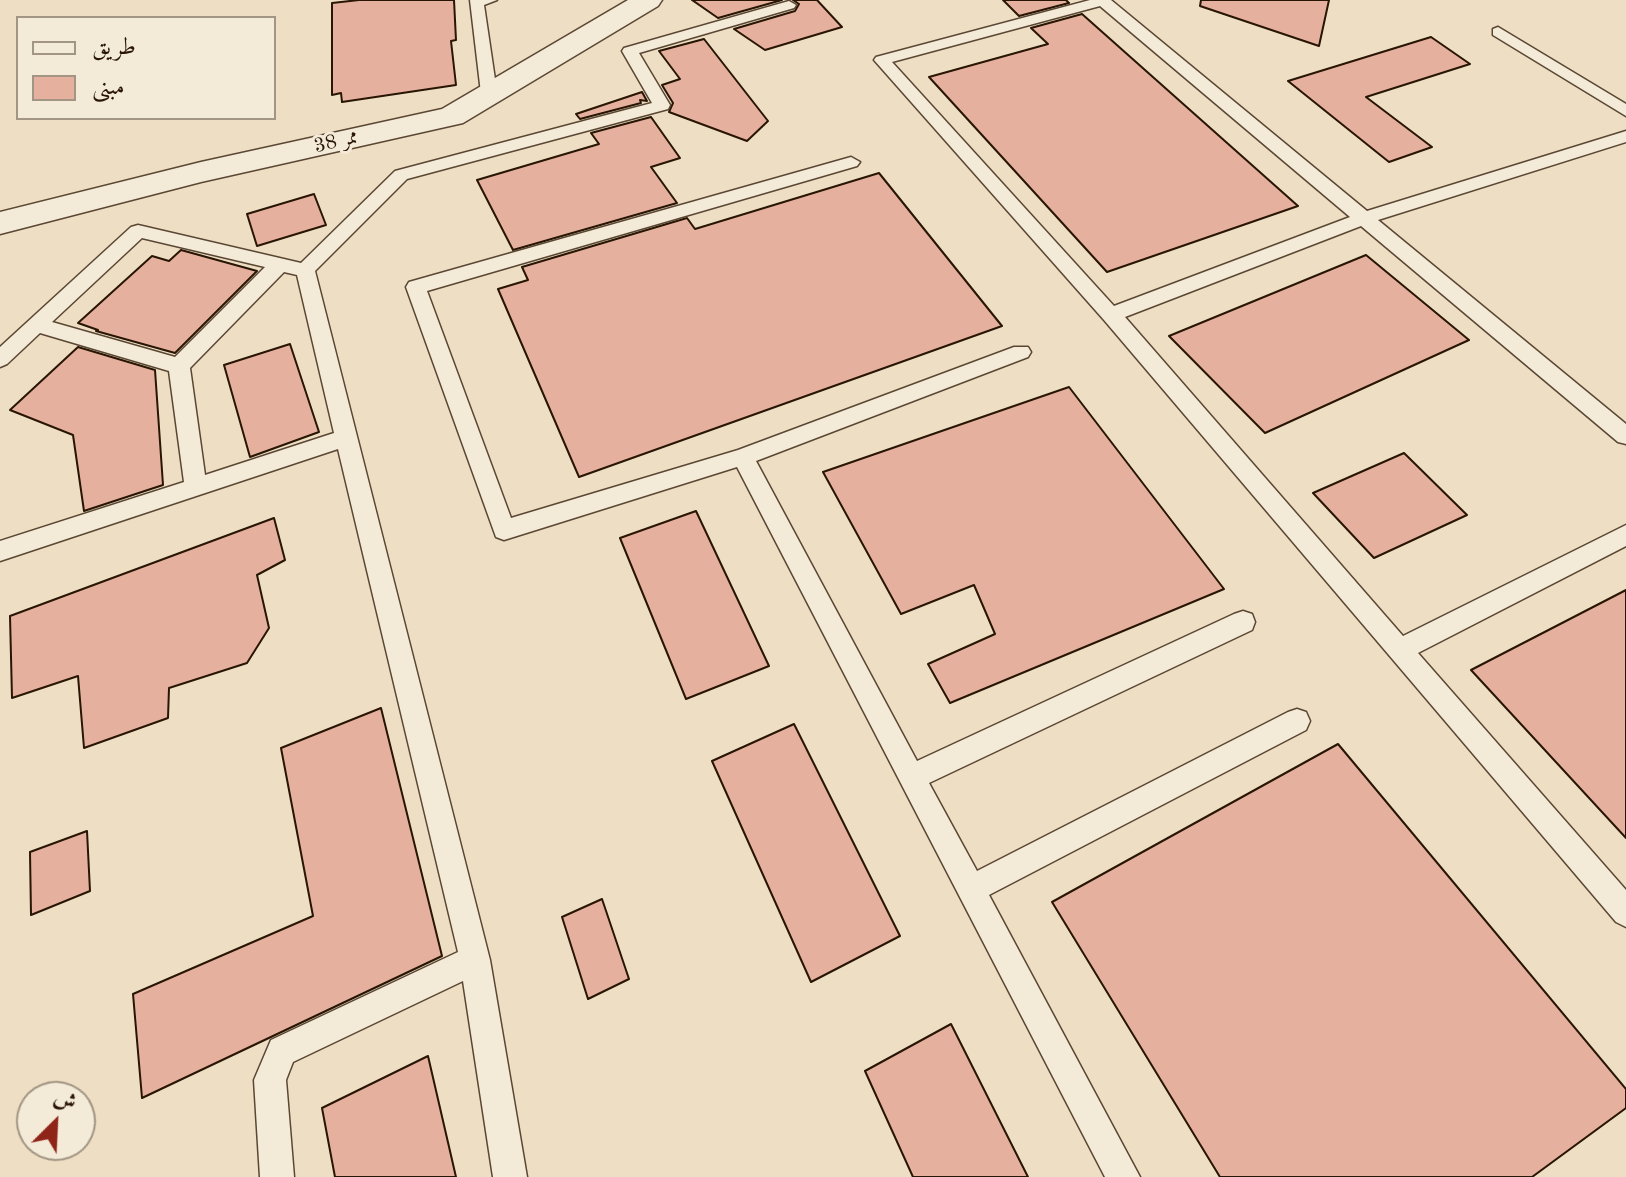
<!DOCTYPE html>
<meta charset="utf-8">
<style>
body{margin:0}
#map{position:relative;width:1626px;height:1177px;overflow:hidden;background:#eedec3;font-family:"Old Standard TT",Amiri,serif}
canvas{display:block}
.legend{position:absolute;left:16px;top:16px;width:260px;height:104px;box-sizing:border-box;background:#f4ead8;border:2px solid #a29583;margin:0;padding:10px 14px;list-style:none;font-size:24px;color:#281503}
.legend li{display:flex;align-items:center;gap:16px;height:40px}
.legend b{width:40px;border:2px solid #a29583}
.north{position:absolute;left:16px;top:1081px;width:80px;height:80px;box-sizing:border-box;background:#f4ead8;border:2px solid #a29583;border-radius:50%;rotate:24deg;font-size:22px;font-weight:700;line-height:32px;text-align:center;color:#281503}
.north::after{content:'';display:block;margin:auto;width:28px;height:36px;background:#8f2418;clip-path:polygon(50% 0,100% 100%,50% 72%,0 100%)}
</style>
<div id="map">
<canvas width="1626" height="1177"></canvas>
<ul class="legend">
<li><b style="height:10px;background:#f4ead8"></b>طريق</li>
<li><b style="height:22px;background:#e6b09e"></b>مبنى</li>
</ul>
<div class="north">ش</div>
</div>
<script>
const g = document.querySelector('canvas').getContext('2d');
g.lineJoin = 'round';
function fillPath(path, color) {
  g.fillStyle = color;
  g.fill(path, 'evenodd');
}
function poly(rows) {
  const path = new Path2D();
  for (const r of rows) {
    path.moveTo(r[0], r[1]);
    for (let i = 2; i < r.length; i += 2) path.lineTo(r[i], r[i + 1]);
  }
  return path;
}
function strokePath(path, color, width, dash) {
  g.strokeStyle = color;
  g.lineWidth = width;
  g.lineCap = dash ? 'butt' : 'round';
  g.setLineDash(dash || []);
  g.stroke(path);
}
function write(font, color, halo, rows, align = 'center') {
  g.font = font + ' "Old Standard TT",Amiri,serif';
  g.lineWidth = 6;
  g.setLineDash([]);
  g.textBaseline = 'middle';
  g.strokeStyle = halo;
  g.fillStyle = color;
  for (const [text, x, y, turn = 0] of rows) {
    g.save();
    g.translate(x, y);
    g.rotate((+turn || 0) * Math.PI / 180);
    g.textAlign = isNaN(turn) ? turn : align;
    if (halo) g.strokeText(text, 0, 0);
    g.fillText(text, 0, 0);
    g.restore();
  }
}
const building = poly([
 [359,0,454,0,456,40,451,41,456,85,342,102,341,93,332,95,332,3,359,0],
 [692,0,782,0,718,18,692,0],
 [793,0,817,0,842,27,765,50,734,29,795,11,799,4,793,0],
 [1003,0,1066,0,1069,3,1019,16,1003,0],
 [1201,0,1329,0,1319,46,1200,6,1201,0],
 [1082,14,1298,206,1107,272,929,77,1048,44,1031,28,1082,14],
 [1431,37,1470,64,1366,97,1432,147,1389,162,1288,81,1431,37],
 [704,39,768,121,747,141,669,112,673,103,662,85,680,79,659,51,704,39],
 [642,92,647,101,640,100,641,103,580,119,576,114,642,92],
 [651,117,680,158,651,167,677,203,513,250,477,180,599,144,591,133,651,117],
 [879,173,1002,326,579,477,498,289,528,280,522,267,687,218,695,229,879,173],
 [314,194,326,225,257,246,247,214,314,194],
 [181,250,257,271,175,353,96,331,98,330,78,323,152,256,169,261,181,250],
 [1366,255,1469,340,1265,433,1169,336,1366,255],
 [290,344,319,432,250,457,224,365,290,344],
 [78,347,155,370,163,485,84,511,73,435,10,410,78,347],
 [1069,387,1224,589,950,703,928,664,995,634,974,585,901,614,823,472,1069,387],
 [1404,453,1467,515,1374,558,1313,493,1404,453],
 [696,511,769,666,686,699,620,538,696,511],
 [274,518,285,560,257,575,269,628,247,663,169,688,168,718,84,748,78,676,12,698,10,616,274,518],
 [1626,590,1626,838,1471,670,1626,590],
 [381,708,442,956,142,1098,133,994,313,916,281,748,381,708],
 [794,724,900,936,811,982,712,761,794,724],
 [1338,744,1626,1089,1626,1108,1532,1177,1220,1177,1052,902,1338,744],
 [87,831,90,891,31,915,30,852,87,831],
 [602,899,629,979,588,999,562,917,602,899],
 [951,1024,1028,1177,913,1177,865,1071,951,1024],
 [428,1056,456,1177,335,1177,322,1108,428,1056]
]);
const lane = poly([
 [470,0,497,0,484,5,497,93,489,98,481,93,470,0],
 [1090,0,1111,0,1367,211,1626,131,1626,142,1378,220,1626,424,1626,444,1618,442,1361,226,1125,317,1403,636,1626,525,1626,546,1418,653,1626,890,1626,927,1616,922,1104,320,874,60,876,57,1090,0],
 [1100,6,1350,217,1114,306,892,62,1100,6],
 [789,1,796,5,794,8,639,53,670,105,668,109,407,179,315,271,490,960,527,1177,493,1177,463,981,293,1062,286,1080,294,1177,260,1177,254,1080,271,1040,458,952,338,449,0,561,0,541,184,482,169,371,40,333,7,364,0,367,0,347,131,227,138,225,301,263,395,171,652,103,622,51,624,48,789,1],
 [142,238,265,267,175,357,52,322,142,238],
 [284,272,297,275,334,433,205,475,190,368,284,272],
 [1498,27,1626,104,1626,116,1493,35,1493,29,1498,27],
 [851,157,860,162,857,166,427,291,511,518,738,450,1014,347,1028,347,1031,352,1028,357,756,461,917,761,1234,614,1243,611,1252,614,1255,622,1252,630,929,783,977,871,1288,712,1297,709,1306,712,1310,721,1306,730,989,895,1140,1177,1105,1177,737,467,504,540,496,537,406,287,409,282,851,157]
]);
const street = poly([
 [628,0,662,0,658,6,463,123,201,182,0,234,0,212,201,162,442,109,628,0]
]);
const farStreetnames = [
 ["ممر 38",336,142,-13]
];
fillPath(building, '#e6b09e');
strokePath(building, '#281503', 2);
strokePath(lane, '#5a4733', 3);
strokePath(street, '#5a4733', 3);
fillPath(lane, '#f4ead8');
fillPath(street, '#f4ead8');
write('20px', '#281503', '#f4ead8', farStreetnames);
</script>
